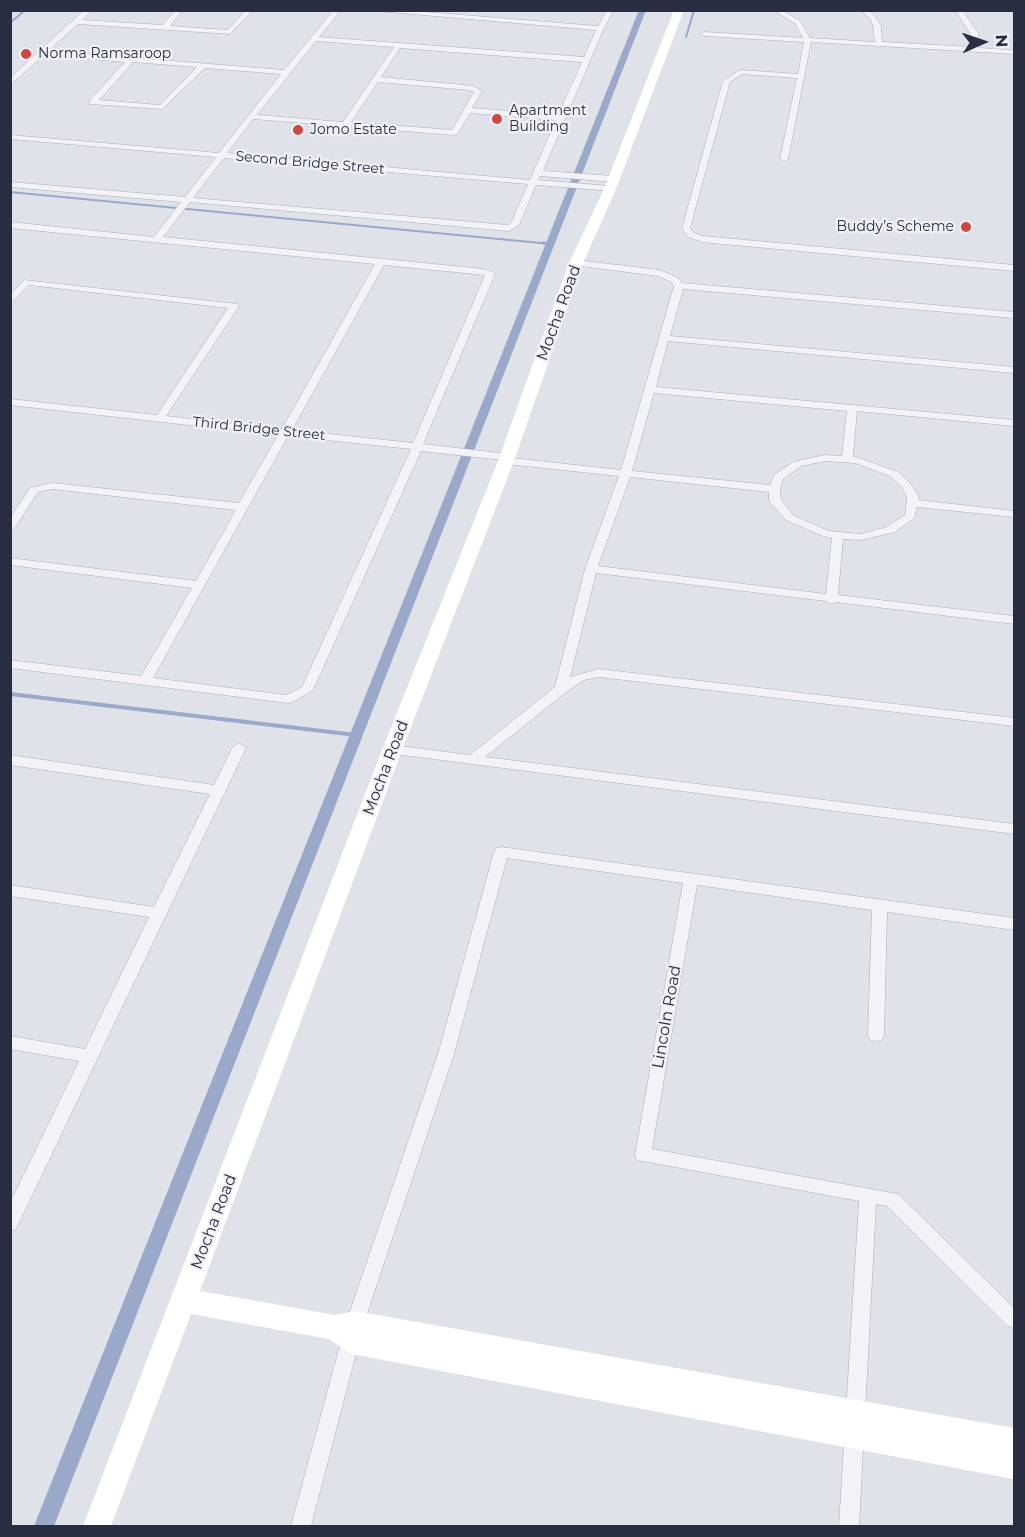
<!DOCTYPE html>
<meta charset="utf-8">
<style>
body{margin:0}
#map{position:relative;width:1025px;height:1537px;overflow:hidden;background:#e0e2e9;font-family:Montserrat,sans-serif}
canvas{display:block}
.frame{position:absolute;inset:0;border:12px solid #282d41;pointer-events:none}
.north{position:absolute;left:953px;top:12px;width:60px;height:60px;-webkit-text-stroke:4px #eff1f6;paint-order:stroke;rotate:87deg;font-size:16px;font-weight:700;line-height:24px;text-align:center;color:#282d41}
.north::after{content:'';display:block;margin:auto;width:21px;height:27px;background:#282d41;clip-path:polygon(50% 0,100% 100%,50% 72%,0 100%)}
</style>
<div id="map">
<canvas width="1025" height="1537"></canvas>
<div class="frame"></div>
<div class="north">N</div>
</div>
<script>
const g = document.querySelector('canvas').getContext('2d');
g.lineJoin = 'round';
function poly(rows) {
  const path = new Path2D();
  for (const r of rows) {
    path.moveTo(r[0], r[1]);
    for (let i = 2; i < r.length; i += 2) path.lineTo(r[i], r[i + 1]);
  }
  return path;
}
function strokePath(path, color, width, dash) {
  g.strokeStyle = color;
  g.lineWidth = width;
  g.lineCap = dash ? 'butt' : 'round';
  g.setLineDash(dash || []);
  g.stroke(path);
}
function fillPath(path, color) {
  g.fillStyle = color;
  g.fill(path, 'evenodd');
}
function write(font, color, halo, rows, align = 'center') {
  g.font = font + ' Montserrat,sans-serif';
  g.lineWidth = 4.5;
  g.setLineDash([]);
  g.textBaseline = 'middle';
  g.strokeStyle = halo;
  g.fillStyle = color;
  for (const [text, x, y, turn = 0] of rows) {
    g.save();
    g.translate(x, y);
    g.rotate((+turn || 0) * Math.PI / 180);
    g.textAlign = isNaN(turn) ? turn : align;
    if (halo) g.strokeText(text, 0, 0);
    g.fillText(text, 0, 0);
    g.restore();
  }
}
const streamFar2 = poly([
 [10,23,25,10],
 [686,37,694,10],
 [10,192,551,244]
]);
const streamFar1 = poly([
 [543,243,551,244]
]);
const stream = poly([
 [10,694,356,735]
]);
const canal = poly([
 [639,10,646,10,54,1526,34,1526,639,10]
]);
const street = poly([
 [84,10,92,10,82,20,162,25,176,10,183,10,170,26,228,30,246,10,253,10,230,34,78,24,48,51,284,70,334,10,341,10,319,37,584,57,596,30,365,10,401,10,598,26,607,10,614,10,604,28,543,171,614,176,618,179,614,182,540,176,538,180,610,186,614,189,613,191,536,185,519,225,509,231,190,202,163,237,484,269,493,272,495,274,423,444,508,454,512,455,512,458,621,470,674,286,672,282,658,276,573,265,573,261,576,260,660,270,678,278,682,283,1014,312,1014,318,683,289,670,336,1014,367,1014,373,668,341,656,387,1014,420,1014,426,857,411,853,456,898,472,910,483,919,497,918,500,1014,511,1014,517,917,507,914,518,895,532,861,540,843,539,838,595,1014,616,1014,624,836,602,831,604,826,601,596,573,570,677,599,669,1014,718,1014,726,599,677,584,680,566,692,485,757,1014,824,1014,834,387,753,385,750,387,747,392,745,470,755,555,687,585,569,619,476,506,464,502,463,502,460,421,451,313,690,293,702,288,703,10,668,10,660,141,676,192,588,10,565,10,558,196,581,236,510,52,489,38,492,14,529,10,530,10,518,30,488,52,483,239,503,278,435,10,405,10,399,157,415,228,308,29,285,10,304,10,295,24,280,237,304,239,306,166,416,282,429,375,264,10,228,10,222,154,237,181,202,10,187,10,182,185,197,216,157,10,139,10,135,219,153,281,74,205,68,162,109,90,104,90,100,125,62,44,55,10,85,10,78,84,10],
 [316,41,394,47,343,122,257,115,316,41],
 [400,48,582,62,558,115,472,108,482,91,473,86,381,77,400,48],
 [133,62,197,67,160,105,99,100,133,62],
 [378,82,469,90,474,92,452,130,351,122,378,82],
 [470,113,556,120,530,180,227,153,253,119,454,135,458,133,470,113],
 [224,158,528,184,511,223,508,225,193,198,224,158],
 [384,265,485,275,413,443,292,430,384,265],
 [654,393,847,411,842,456,825,455,793,462,774,475,770,485,632,471,654,393],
 [288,436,411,449,302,687,286,695,153,678,288,436],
 [825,461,855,463,890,476,902,487,907,497,905,515,887,527,861,534,829,531,794,516,781,500,780,489,783,479,801,466,825,461],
 [630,477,769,492,769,501,786,520,823,536,832,538,826,594,598,566,630,477],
 [773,10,782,10,800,21,810,38,875,42,873,26,870,18,860,10,868,10,875,16,881,26,882,42,972,47,970,33,955,10,962,10,978,33,979,48,1014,50,1014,54,811,42,788,159,784,161,780,159,797,78,742,74,730,82,690,228,694,233,703,236,1014,265,1014,271,702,242,688,237,682,228,723,81,740,70,798,74,804,42,704,36,700,34,704,32,803,38,795,23,773,10],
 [239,743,246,748,16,1229,10,1231,10,1203,79,1061,10,1049,10,1036,85,1049,149,917,10,896,10,885,154,907,210,794,10,765,10,755,214,785,232,748,239,743],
 [501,847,1014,918,1014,930,887,912,884,1035,882,1040,876,1041,870,1040,868,1035,872,910,697,885,652,1149,898,1194,1014,1308,1014,1329,1008,1326,887,1206,876,1204,859,1526,839,1526,859,1201,637,1160,635,1155,683,883,507,858,454,1054,364,1323,311,1526,291,1526,346,1323,438,1054,494,852,496,848,501,847]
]);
const secondary = poly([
 [674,10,684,10,616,189,583,263,514,461,402,750,200,1291,335,1315,355,1311,1014,1428,1014,1479,351,1354,329,1339,191,1314,111,1526,83,1526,382,750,498,461,569,263,604,189,674,10]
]);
const markers = [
 [26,54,6,"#d04742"],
 [497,119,6,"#d04742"],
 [298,130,6,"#d04742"],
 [966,227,6,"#d04742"]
];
const farPoinames = [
 ["Norma Ramsaroop",38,54],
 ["Apartment",509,111],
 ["Building",509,127],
 ["Jomo Estate",310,130],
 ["Buddy’s Scheme",954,227,"right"]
];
const farStreetnames = [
 ["Second Bridge Street",310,163,5],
 ["Third Bridge Street",259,429,6]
];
const streetNames = [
 ["Mocha Road",559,313,-70],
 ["Mocha Road",386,768,-69],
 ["Lincoln Road",667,1017,-80],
 ["Mocha Road",214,1222,-69]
];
strokePath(streamFar2, '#9aa8ca', 2);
strokePath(streamFar1, '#9aa8ca', 3);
strokePath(stream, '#9aa8ca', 4);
fillPath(canal, '#9aa8ca');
strokePath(street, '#a9acb7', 1);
fillPath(street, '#f3f3f7');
fillPath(secondary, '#fff');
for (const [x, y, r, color] of markers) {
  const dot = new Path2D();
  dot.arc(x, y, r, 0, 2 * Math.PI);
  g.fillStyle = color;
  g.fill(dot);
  strokePath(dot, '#eff1f6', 2);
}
write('14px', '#282d41', '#eff1f6', farPoinames, 'left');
write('14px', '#282d41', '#eff1f6', farStreetnames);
write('16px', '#282d41', '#eff1f6', streetNames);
</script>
